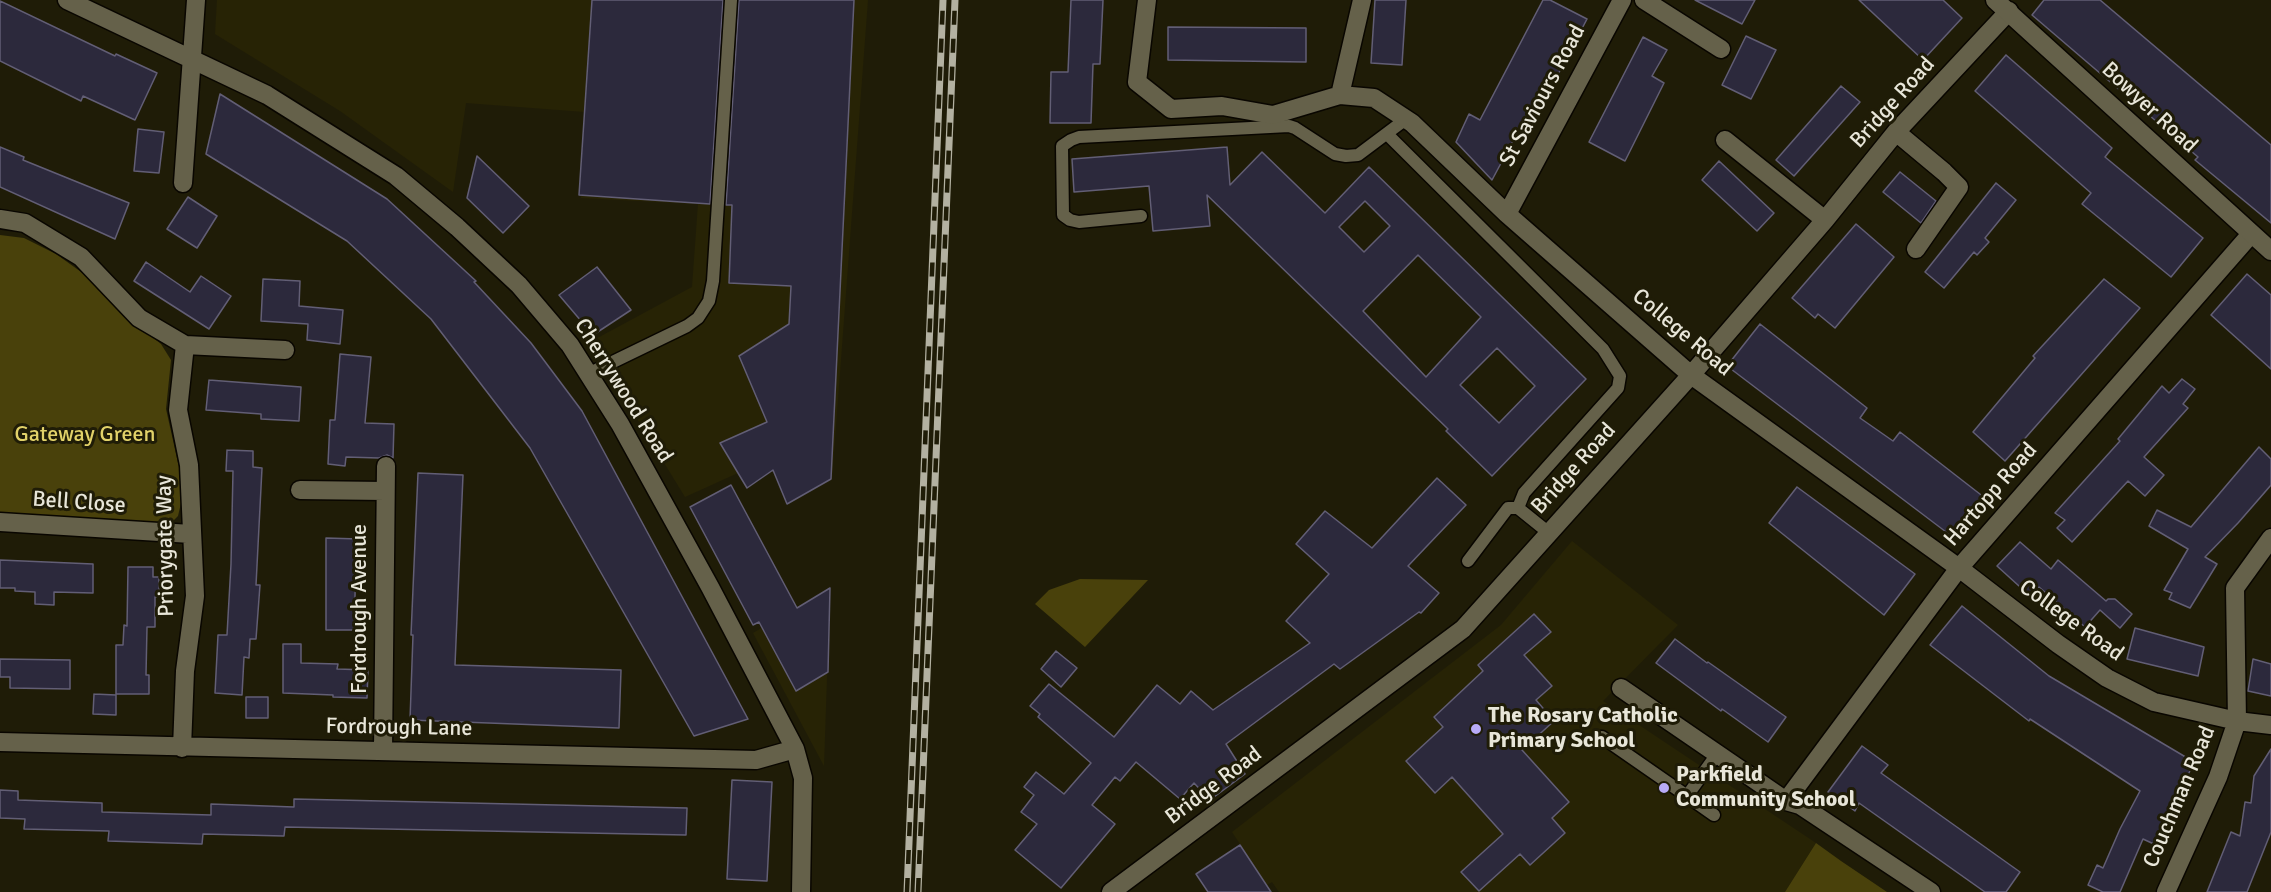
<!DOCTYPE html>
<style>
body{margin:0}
canvas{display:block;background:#1f1c07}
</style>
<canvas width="2271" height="892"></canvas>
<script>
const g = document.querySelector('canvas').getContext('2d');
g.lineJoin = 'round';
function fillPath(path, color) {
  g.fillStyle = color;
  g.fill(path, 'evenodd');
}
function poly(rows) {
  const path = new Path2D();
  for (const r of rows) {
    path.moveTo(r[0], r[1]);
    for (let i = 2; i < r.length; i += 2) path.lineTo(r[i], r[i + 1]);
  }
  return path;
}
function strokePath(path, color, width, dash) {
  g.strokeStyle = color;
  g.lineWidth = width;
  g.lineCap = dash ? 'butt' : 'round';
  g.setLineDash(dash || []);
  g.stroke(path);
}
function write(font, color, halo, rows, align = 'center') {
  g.font = font + ' Signika,sans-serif';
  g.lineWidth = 6;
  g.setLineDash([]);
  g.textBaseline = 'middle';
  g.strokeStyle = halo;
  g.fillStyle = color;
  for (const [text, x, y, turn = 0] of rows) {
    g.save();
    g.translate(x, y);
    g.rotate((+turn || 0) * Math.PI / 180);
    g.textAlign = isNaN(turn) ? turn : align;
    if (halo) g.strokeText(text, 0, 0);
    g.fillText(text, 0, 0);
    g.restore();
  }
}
const built = poly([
 [217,0,868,0,832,479,787,504,773,470,747,488,738,473,685,497,590,342,692,287,698,204,581,198,585,112,466,103,453,192,340,111,215,34],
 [1572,541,1678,625,1603,701,1816,843,1785,892,1279,892,1272,882,1267,885,1232,832,1501,625],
 [830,588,824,766,753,633]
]);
const green = poly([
 [0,235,24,238,56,254,98,284,130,319,161,344,171,360,166,409,180,472,181,503,178,516,167,527,0,516],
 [1080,579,1148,580,1085,647,1035,604,1049,590],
 [1816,843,1841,861,1887,892,1785,892]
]);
const building = poly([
 [592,0,723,0,710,204,579,195,592,0],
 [739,0,854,0,831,479,787,504,773,470,747,488,720,443,767,422,739,356,789,324,791,286,729,283,732,205,726,205,739,0],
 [1071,0,1103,0,1100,64,1093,64,1091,123,1050,123,1051,72,1068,72,1071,0],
 [1375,0,1406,0,1402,65,1371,63,1375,0],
 [1543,0,1550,0,1587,19,1530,128,1522,124,1492,180,1456,142,1469,114,1480,120,1543,0],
 [1695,0,1755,0,1742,24,1695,0],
 [1859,0,1943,0,1962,18,1923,60,1859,0],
 [2044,0,2100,0,2271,145,2271,223,2195,160,2198,157,2032,15,2044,0],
 [0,1,115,56,116,54,157,73,135,120,83,96,81,101,0,61,0,1],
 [1168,27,1306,28,1306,62,1168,60,1168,27],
 [1746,36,1776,50,1751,99,1722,85,1746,36],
 [1643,37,1667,50,1652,76,1664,83,1625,161,1589,142,1643,37],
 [2006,55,2112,148,2105,157,2203,238,2171,277,2082,204,2091,193,1975,91,2006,55],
 [1841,86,1860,102,1794,176,1776,160,1841,86],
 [220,94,387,199,476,281,474,282,531,343,582,411,748,719,694,736,530,448,431,319,347,241,206,154,220,94],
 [138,129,164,132,159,173,134,171,138,129],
 [0,147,24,157,23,160,129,203,115,239,0,187,0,147],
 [1227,147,1230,185,1262,152,1325,213,1369,167,1586,379,1492,476,1446,431,1448,429,1207,195,1210,226,1153,231,1149,186,1074,192,1072,159,1227,147],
 [1365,201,1390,226,1364,252,1339,227,1365,201],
 [1418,255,1481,317,1426,377,1363,311,1418,255],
 [1497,348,1535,386,1499,423,1460,385,1497,348],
 [477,156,529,206,503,233,467,198,477,156],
 [1719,161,1774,213,1757,231,1702,180,1719,161],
 [1900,172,1936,201,1921,223,1883,192,1900,172],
 [1996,183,2016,200,1985,238,1989,242,1977,255,1974,252,1944,288,1925,272,1996,183],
 [188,197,217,216,197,248,167,229,188,197],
 [1856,224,1894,257,1835,328,1818,314,1815,318,1792,298,1856,224],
 [146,262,190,292,201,276,231,296,209,329,134,281,146,262],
 [597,267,631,310,593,335,559,295,597,267],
 [2247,274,2271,295,2271,369,2211,315,2247,274],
 [263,279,300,281,299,306,343,310,340,344,307,340,308,324,261,321,263,279],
 [2104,279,2140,308,2005,461,1973,432,2035,358,2033,356,2104,279],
 [1760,324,1867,408,1860,418,1893,441,1900,432,1985,498,1954,538,1727,366,1760,324],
 [340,354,371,357,365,423,394,424,393,458,387,455,379,458,346,457,345,466,328,464,330,420,335,420,340,354],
 [2182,379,2195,389,2183,404,2188,408,2144,457,2164,475,2145,496,2128,481,2072,542,2057,528,2065,520,2055,513,2120,441,2118,439,2162,386,2169,393,2182,379],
 [209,380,301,387,299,421,261,419,261,414,206,410,209,380],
 [2259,447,2271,459,2271,485,2238,523,2205,557,2217,564,2190,608,2169,599,2172,593,2164,590,2188,549,2149,526,2157,510,2191,527,2259,447],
 [227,450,253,451,253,467,262,468,256,585,260,585,256,639,250,639,249,658,244,657,242,695,215,693,218,635,227,635,231,564,233,471,226,471,227,450],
 [418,473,463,475,455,665,621,670,619,728,410,720,413,635,411,635,418,473],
 [1437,478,1466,505,1408,566,1439,593,1421,613,1419,612,1340,669,1334,664,1226,744,1245,774,1210,800,1194,783,1180,799,1136,762,1120,781,1115,777,1092,805,1115,824,1061,888,1015,850,1037,824,1021,812,1034,795,1024,787,1036,772,1064,794,1091,763,1038,717,1040,714,1030,706,1049,684,1114,737,1157,685,1180,704,1191,691,1213,710,1310,643,1286,621,1329,574,1296,544,1325,511,1372,548,1437,478],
 [731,485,797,608,830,588,828,672,796,691,759,622,753,625,690,507,731,485],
 [1797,487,1915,574,1884,615,1769,523,1797,487],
 [326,538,359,539,359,562,356,562,354,630,326,630,326,538],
 [2020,542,2051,569,2058,560,2106,601,2108,599,2115,599,2132,614,2120,628,2100,610,2085,627,2039,587,2030,596,1997,566,2020,542],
 [0,560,93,564,93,593,54,592,54,605,35,604,35,592,15,591,15,588,0,588,0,560],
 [128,567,153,567,153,577,159,577,159,597,155,597,155,627,147,627,146,675,149,675,149,694,116,694,116,645,123,645,124,625,127,626,128,567],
 [1962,606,2049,676,2194,762,2156,845,2143,839,2120,892,2103,892,2088,885,2097,865,2103,868,2120,829,2140,791,2030,719,2029,721,1930,645,1962,606],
 [1534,614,1551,632,1524,655,1552,686,1536,700,1554,721,1522,750,1569,802,1552,818,1565,833,1530,865,1520,854,1479,891,1461,872,1503,834,1452,777,1435,793,1406,761,1443,727,1434,717,1483,671,1478,665,1534,614],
 [2135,628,2204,647,2198,676,2127,659,2135,628],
 [1675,639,1707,663,1708,662,1786,717,1768,742,1722,709,1721,711,1656,663,1675,639],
 [283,644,301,644,301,663,338,664,337,669,368,670,367,698,333,697,333,695,283,693,283,644],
 [1056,651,1077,668,1061,687,1041,669,1056,651],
 [0,659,70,660,70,689,10,688,10,677,0,677,0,659],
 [2253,659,2271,664,2271,696,2248,691,2253,659],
 [94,694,116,695,116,715,93,714,94,694],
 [246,697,268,697,268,718,246,718,246,697],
 [1862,746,1888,765,1881,773,2020,872,2006,892,1985,892,1859,803,1855,811,1828,792,1862,746],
 [2271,749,2271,832,2247,892,2207,892,2231,832,2240,836,2245,802,2251,803,2254,776,2271,749],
 [732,780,772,782,767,881,727,879,732,780],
 [0,790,18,791,18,800,102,803,102,812,211,815,211,804,294,807,294,799,687,808,686,835,285,827,284,836,203,834,202,844,108,841,109,831,24,829,25,819,0,818,0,790],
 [1240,845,1271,892,1208,892,1196,874,1240,845]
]);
const lane = poly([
 [1387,134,1603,349,1620,376,1618,388,1524,493,1518,508],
 [1141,216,1079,222,1070,220,1063,215,1062,146,1071,140,1079,137,1289,126,1295,128,1335,154,1346,156,1358,155,1406,119],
 [588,374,687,326,698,318,709,301,713,281,731,0],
 [1468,561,1508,508,1518,508,1549,533],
 [1602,737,1687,796,1717,754],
 [1687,796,1714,815]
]);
const street = poly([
 [67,0,267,95,396,176,457,227,519,285,570,345,620,424,710,587,795,749,803,778,801,892],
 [1147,0,1137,82,1171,109,1222,106,1273,115,1340,95,1374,98,1412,123,1507,214,1691,375,1959,568,2058,644,2107,678,2154,702,2237,721,2271,725],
 [1644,0,1721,49],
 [1340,95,1362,0],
 [1896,132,1944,172,1959,187,1916,249],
 [1725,140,1825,220],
 [183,183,196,0],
 [1507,214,1622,0],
 [0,219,25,223,81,257,139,318,185,345,178,410,189,465,195,596,185,671,182,748],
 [185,345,285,350],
 [300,490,385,491],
 [0,522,191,534],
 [1621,688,1786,801,1800,805,1931,892],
 [0,742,756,760,795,749],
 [383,751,386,466],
 [1786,801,1959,568,2251,234],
 [1111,892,1463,629,1691,375,1825,220,1896,132,2009,11],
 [2166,892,2218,777,2237,721,2235,588,2271,538]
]);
const secondary = poly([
 [1995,0,2271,251]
]);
const rail = poly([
 [907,892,943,0],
 [918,892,955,0]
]);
const markers = [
 [1476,729,6,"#b8abf7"],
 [1664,788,6,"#b8abf7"]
];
const streetNames = [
 ["St Saviours Road",1543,96,-62],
 ["Bridge Road",1893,103,-48],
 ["Bowyer Road",2149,108,43],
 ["College Road",1682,333,40],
 ["Cherrywood Road",623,391,58],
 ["Bridge Road",1574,469,-48],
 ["Hartopp Road",1991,495,-49],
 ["Bell Close",79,503,4],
 ["Priorygate Way",166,546,-91],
 ["Fordrough Avenue",360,609,-90],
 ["College Road",2071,621,36],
 ["Fordrough Lane",399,728,1],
 ["Bridge Road",1214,786,-37],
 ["Couchman Road",2180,797,-67]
];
const parkNames = [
 ["Gateway Green",85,435]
];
const poiNames = [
 ["The Rosary Catholic",1488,716],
 ["Primary School",1488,741],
 ["Parkfield",1676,775],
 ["Community School",1676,800]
];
fillPath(built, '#272305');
fillPath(green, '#49410b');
fillPath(building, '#2c293c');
strokePath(building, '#625e75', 1.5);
strokePath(lane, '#090600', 15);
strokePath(street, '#090600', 21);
strokePath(secondary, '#090600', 21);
strokePath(lane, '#65614a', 12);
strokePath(street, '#65614a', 18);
strokePath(secondary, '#65614a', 18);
strokePath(rail, '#b3b1a1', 7);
strokePath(rail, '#1f1c07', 4.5, [14]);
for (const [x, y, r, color] of markers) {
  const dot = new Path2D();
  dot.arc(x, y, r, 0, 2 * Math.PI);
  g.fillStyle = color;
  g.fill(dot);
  strokePath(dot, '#1f1c07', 2);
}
write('22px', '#e8e6d9', '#1f1c07', streetNames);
write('22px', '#e2d269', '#1f1c07', parkNames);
write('bold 22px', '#e8e6d9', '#1f1c07', poiNames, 'left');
</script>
